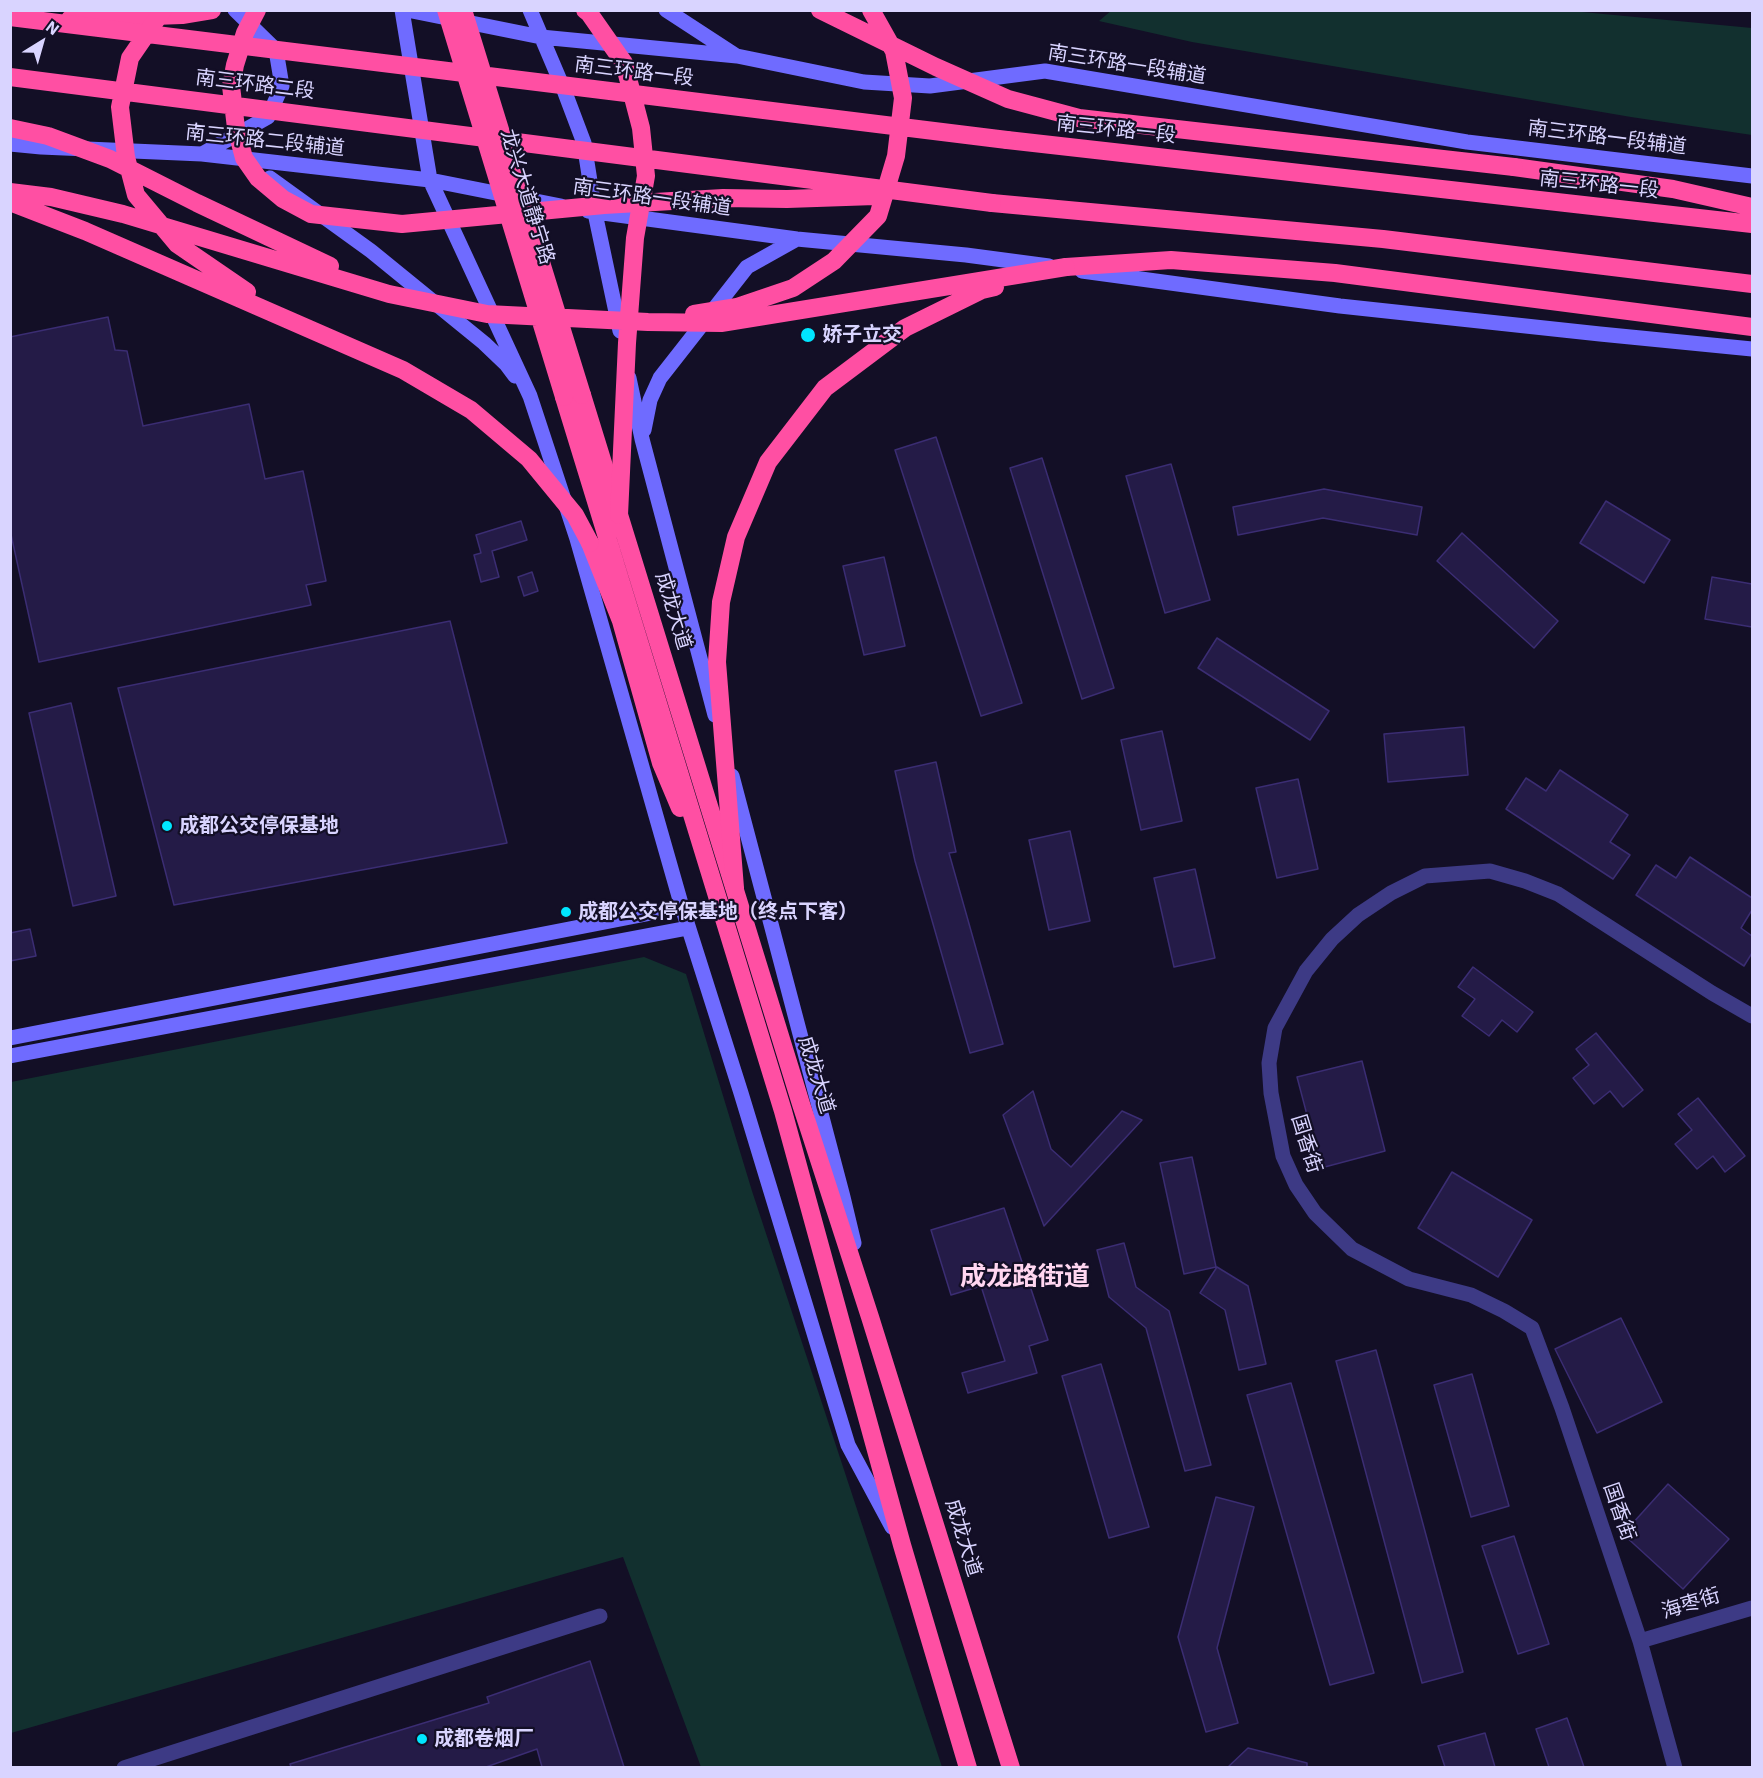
<!DOCTYPE html>
<meta charset="utf-8">
<style>
body{margin:0}
#map{position:relative;width:1763px;height:1778px;overflow:hidden;background:#130f26;font-family:"IBM Plex Sans",sans-serif}
canvas{display:block}
.frame{position:absolute;inset:0;border:12px solid #d9d4ff;pointer-events:none}
.north{position:absolute;left:12px;top:12px;width:60px;height:60px;-webkit-text-stroke:4px #130f26;paint-order:stroke;rotate:37deg;font-size:16px;font-weight:700;line-height:24px;text-align:center;color:#d9d4ff}
.north::after{content:'';display:block;margin:auto;width:21px;height:27px;background:#d9d4ff;clip-path:polygon(50% 0,100% 100%,50% 72%,0 100%)}
</style>
<div id="map">
<canvas width="1763" height="1778"></canvas>
<div class="frame"></div>
<div class="north">N</div>
</div>
<script>
const g = document.querySelector('canvas').getContext('2d');
g.lineJoin = 'round';
function fillPath(path, color) {
  g.fillStyle = color;
  g.fill(path, 'evenodd');
}
function poly(rows) {
  const path = new Path2D();
  for (const r of rows) {
    path.moveTo(r[0], r[1]);
    for (let i = 2; i < r.length; i += 2) path.lineTo(r[i], r[i + 1]);
  }
  return path;
}
function strokePath(path, color, width, dash) {
  g.strokeStyle = color;
  g.lineWidth = width;
  g.lineCap = dash ? 'butt' : 'round';
  g.setLineDash(dash || []);
  g.stroke(path);
}
function write(font, color, halo, rows, align = 'center') {
  g.font = font + ' "IBM Plex Sans","Noto Sans SC",sans-serif';
  g.lineWidth = 4.5;
  g.setLineDash([]);
  g.textBaseline = 'middle';
  g.strokeStyle = halo;
  g.fillStyle = color;
  for (const [text, x, y, turn = 0] of rows) {
    g.save();
    g.translate(x, y);
    g.rotate((+turn || 0) * Math.PI / 180);
    g.textAlign = isNaN(turn) ? turn : align;
    if (halo) g.strokeText(text, 0, 0);
    g.fillText(text, 0, 0);
    g.restore();
  }
}
const green = poly([
 [1112,10,1561,10,1752,28,1752,135,1631,117,1192,42,1099,21],
 [644,957,686,974,752,1191,942,1767,701,1767,623,1557,11,1733,11,1082]
]);
const building = poly([
 [108,317,115,350,127,351,143,426,249,404,265,479,303,471,326,581,306,585,311,605,39,662,10,530,10,337,108,317],
 [936,437,1022,703,981,716,895,450,936,437],
 [1042,458,1114,688,1082,699,1010,468,1042,458],
 [1171,464,1210,600,1165,613,1126,476,1171,464],
 [1324,489,1422,507,1417,535,1323,518,1238,535,1233,507,1324,489],
 [1606,501,1670,540,1644,583,1580,543,1606,501],
 [521,521,527,540,492,551,499,577,481,582,474,555,481,553,476,535,521,521],
 [1462,533,1558,621,1534,648,1437,561,1462,533],
 [884,557,905,646,864,655,843,566,884,557],
 [532,572,538,591,524,596,518,577,532,572],
 [1712,577,1752,584,1752,627,1705,619,1712,577],
 [450,621,507,843,174,905,118,688,450,621],
 [1217,638,1329,711,1310,740,1198,668,1217,638],
 [71,703,116,896,73,906,29,713,71,703],
 [1464,727,1468,775,1388,782,1384,734,1464,727],
 [1162,731,1182,821,1141,830,1121,740,1162,731],
 [936,762,956,852,949,853,1003,1044,970,1053,915,861,895,771,936,762],
 [1560,770,1628,815,1610,842,1630,855,1613,879,1506,809,1526,778,1546,791,1560,770],
 [1298,779,1318,869,1277,878,1256,788,1298,779],
 [1070,831,1090,921,1049,930,1029,840,1070,831],
 [1690,857,1752,898,1752,910,1741,928,1752,936,1752,953,1744,966,1636,895,1656,865,1676,878,1690,857],
 [1195,869,1215,958,1174,967,1154,878,1195,869],
 [30,929,36,956,10,961,10,933,30,929],
 [1473,967,1533,1012,1517,1032,1502,1020,1489,1036,1462,1016,1475,999,1458,987,1473,967],
 [1596,1033,1643,1090,1623,1107,1610,1091,1594,1104,1573,1078,1589,1065,1576,1049,1596,1033],
 [1362,1061,1385,1151,1321,1168,1297,1077,1362,1061],
 [1033,1091,1051,1149,1071,1167,1122,1111,1142,1120,1044,1226,1003,1115,1033,1091],
 [1698,1098,1745,1156,1725,1172,1713,1156,1697,1169,1675,1144,1692,1130,1678,1114,1698,1098],
 [1192,1157,1216,1267,1184,1274,1160,1163,1192,1157],
 [1452,1172,1532,1220,1498,1277,1418,1228,1452,1172],
 [1004,1208,1048,1340,1029,1346,1037,1373,968,1393,962,1373,1005,1361,981,1286,951,1295,931,1230,1004,1208],
 [1124,1243,1136,1287,1169,1311,1211,1465,1185,1471,1146,1328,1109,1297,1097,1250,1124,1243],
 [1217,1267,1248,1286,1266,1364,1239,1370,1225,1310,1200,1293,1217,1267],
 [1621,1318,1662,1402,1597,1433,1555,1349,1621,1318],
 [1376,1350,1463,1672,1422,1683,1336,1361,1376,1350],
 [1101,1364,1149,1527,1109,1538,1062,1376,1101,1364],
 [1472,1374,1509,1506,1471,1517,1434,1385,1472,1374],
 [1291,1383,1374,1673,1330,1685,1247,1395,1291,1383],
 [1668,1484,1729,1539,1683,1589,1623,1534,1668,1484],
 [1216,1497,1254,1507,1217,1648,1238,1723,1206,1732,1178,1637,1216,1497],
 [1514,1536,1549,1644,1518,1654,1482,1546,1514,1536],
 [590,1661,624,1767,542,1767,537,1749,486,1767,291,1767,290,1764,489,1703,487,1697,590,1661],
 [1567,1718,1584,1767,1549,1767,1536,1729,1567,1718],
 [1485,1733,1495,1767,1445,1767,1438,1746,1485,1733],
 [1248,1748,1307,1763,1307,1767,1228,1767,1248,1748]
]);
const street = poly([
 [1640,1641,1752,1608],
 [124,1768,600,1616],
 [1675,1768,1640,1641,1562,1408,1532,1328,1504,1311,1471,1295,1409,1279,1352,1249,1315,1213,1296,1185,1283,1156,1271,1093,1269,1063,1275,1028,1306,971,1332,939,1358,915,1391,893,1425,876,1490,871,1525,881,1558,894,1712,993,1752,1016]
]);
const secondary = poly([
 [402,10,430,180,530,396,577,539,682,907,741,1093,848,1445,892,1527],
 [407,10,541,37,737,56,864,82,930,86,1045,71,1467,142,1752,176],
 [530,10,564,90,584,143,595,213,620,331],
 [666,10,735,55],
 [10,144,41,147,202,154,430,180,561,206],
 [202,154,268,117,282,86,276,50,235,10],
 [270,178,371,251,484,343,506,364,515,376],
 [588,211,797,239,966,255,1049,266],
 [1082,271,1340,306,1600,334,1752,349],
 [629,378,642,439,715,715],
 [644,430,650,400,660,378,747,267,797,239],
 [732,776,843,1197,854,1243],
 [10,1038,682,907],
 [10,1056,688,928]
]);
const highway = poly([
 [70,19,182,15,212,10],
 [1007,140,1752,224],
 [1514,167,1673,189,1752,207],
 [992,203,1383,239,1752,284],
 [1066,267,1171,260,1335,273,1752,327],
 [582,395,801,1104,870,1317,1011,1768],
 [564,397,783,1111,902,1545,968,1768],
 [590,543,621,621,661,763,680,808]
]);
const highwayBridge = poly([
 [163,10,130,58,120,107,126,157,136,195,177,244,247,292],
 [257,10,245,33,235,65,231,86,236,128,244,158,258,178,283,199,311,214,402,224,604,205,723,198,787,199,875,196],
 [446,10,564,397],
 [463,10,582,395],
 [585,10,589,13,624,63,641,128,646,176,635,238,627,343,619,515],
 [820,10,936,67,1008,99,1079,118,1514,167],
 [10,17,1007,140],
 [10,77,992,203],
 [10,128,48,136,110,159,197,203,330,266],
 [10,192,51,197,123,214,389,294,487,314,648,322,721,323,1066,267],
 [10,202,85,231,403,370,471,410,529,459,575,515,590,543],
 [694,314,737,307,793,288,834,261,878,216,896,156,903,98,894,51,871,10],
 [735,888,717,662,721,602,736,537,768,462,825,388,905,328,982,290,995,287]
]);
const markers = [
 [808,335,8,"#00e5ff"],
 [167,826,6,"#00e5ff"],
 [566,912,6,"#00e5ff"],
 [422,1739,6,"#00e5ff"]
];
const streetNames = [
 ["南三环路一段辅道",1127,65,9],
 ["南三环路一段",634,72,7],
 ["南三环路二段",255,85,7],
 ["南三环路一段",1116,130,6],
 ["南三环路一段辅道",1607,138,7],
 ["南三环路二段辅道",265,141,6],
 ["南三环路一段",1599,185,6],
 ["龙兴大道静宁路",527,197,73],
 ["南三环路一段辅道",652,198,8],
 ["成龙大道",673,611,73],
 ["成龙大道",816,1075,73],
 ["国香街",1306,1144,73],
 ["国香街",1619,1512,71],
 ["成龙大道",963,1538,73],
 ["海枣街",1691,1604,-17]
];
const poiNames = [
 ["娇子立交",822,335],
 ["成都公交停保基地",179,826],
 ["成都公交停保基地（终点下客）",578,912],
 ["成都卷烟厂",434,1739]
];
const districtNames = [
 ["成龙路街道",1025,1277]
];
fillPath(green, '#12302f');
fillPath(building, '#241b47');
strokePath(building, '#3b2d73', 1.5);
strokePath(street, '#3d3a85', 15);
strokePath(secondary, '#6f6bff', 15);
strokePath(highway, '#ff4fa3', 18);
strokePath(highwayBridge, '#ff4fa3', 18);
for (const [x, y, r, color] of markers) {
  const dot = new Path2D();
  dot.arc(x, y, r, 0, 2 * Math.PI);
  g.fillStyle = color;
  g.fill(dot);
  strokePath(dot, '#130f26', 2);
}
write('20px', '#d9d4ff', '#130f26', streetNames);
write('bold 20px', '#d9d4ff', '#130f26', poiNames, 'left');
write('bold 26px', '#ffd6f0', '#130f26', districtNames);
</script>
